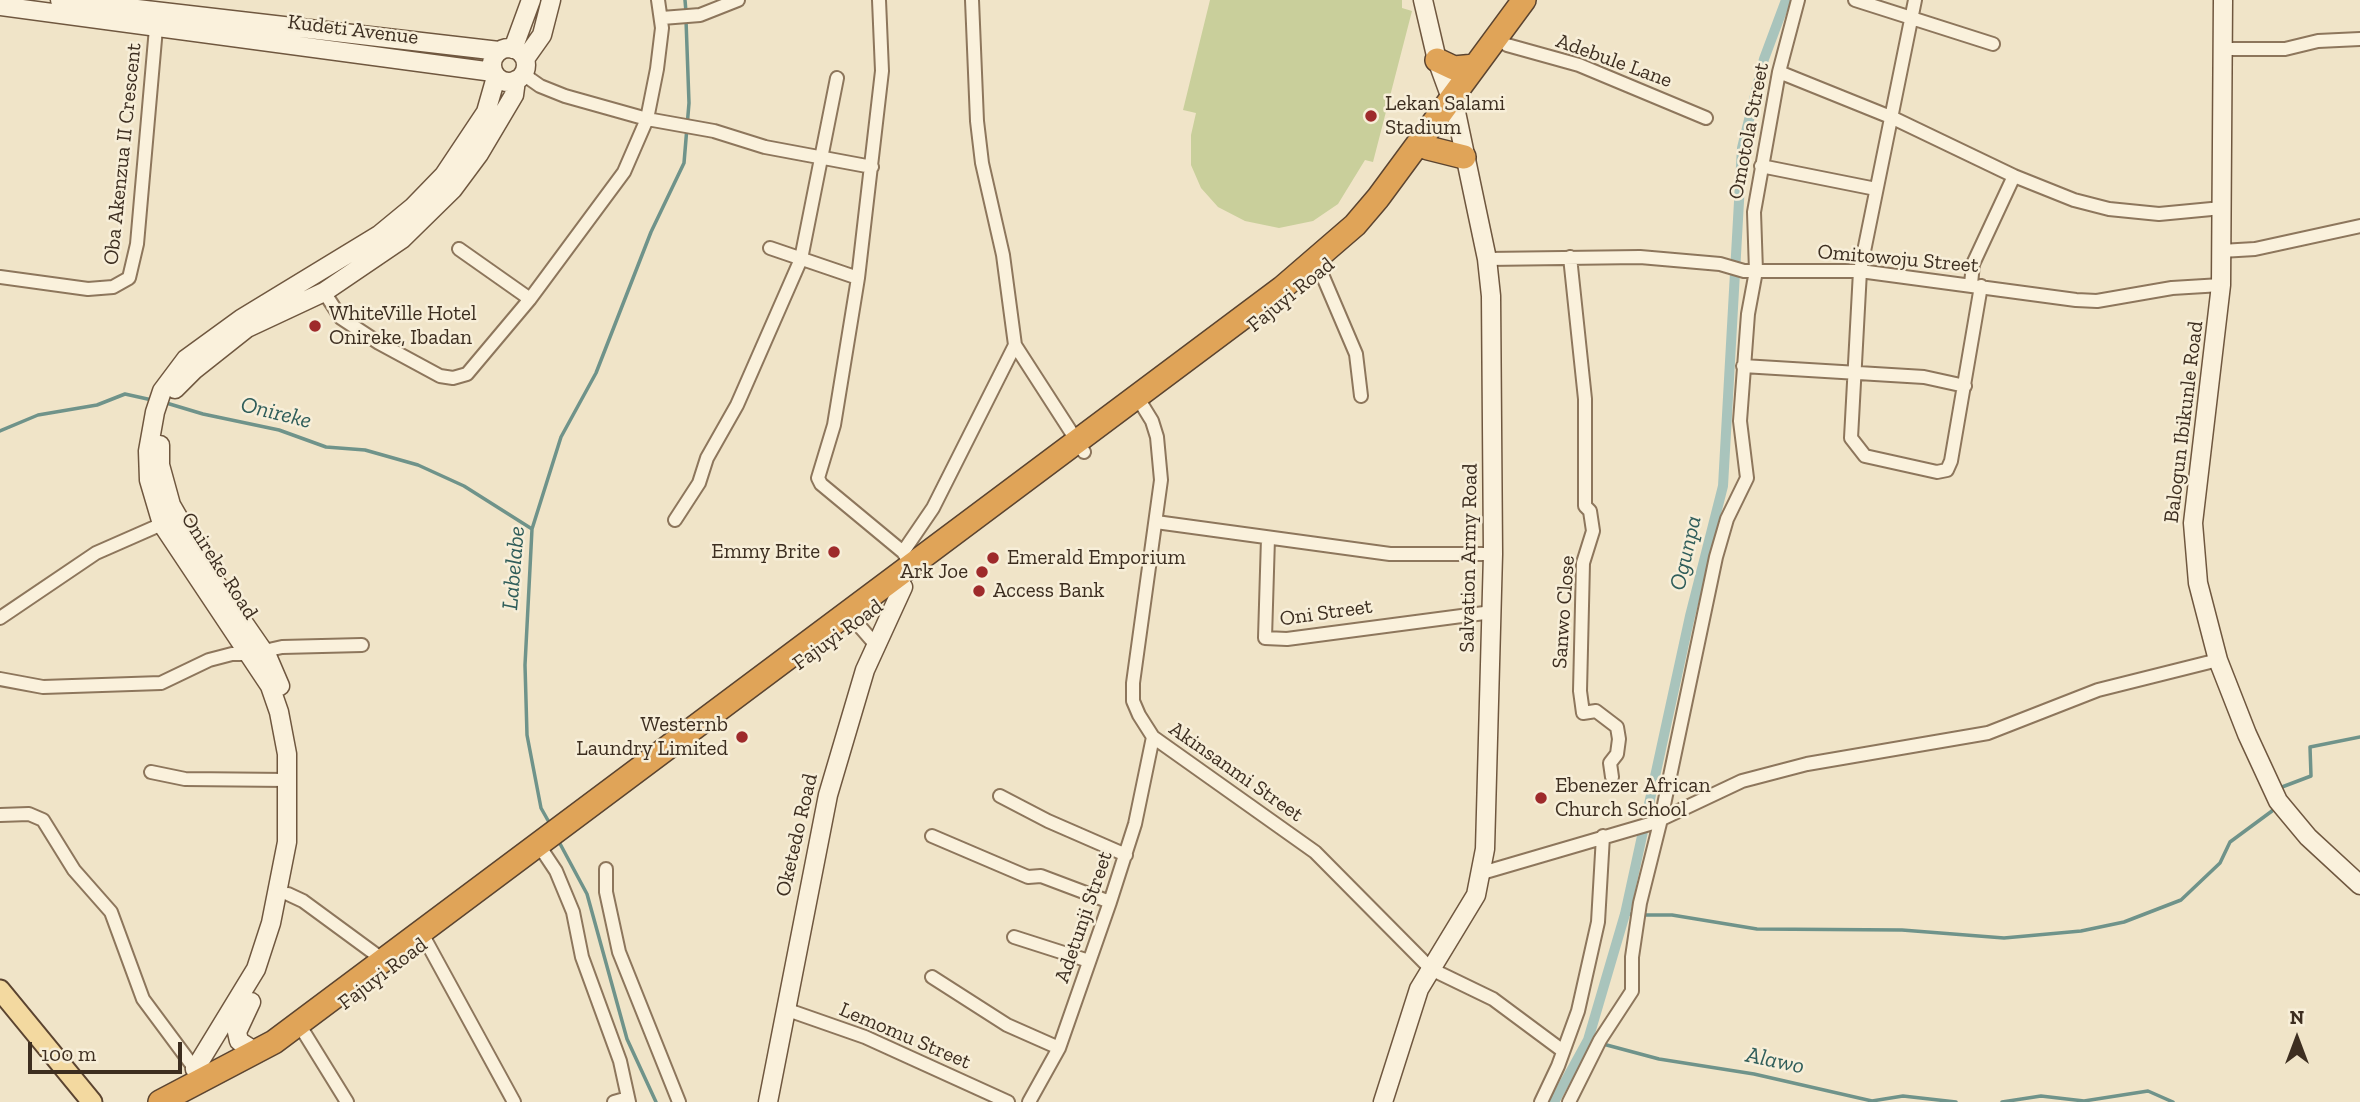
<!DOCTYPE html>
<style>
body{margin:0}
#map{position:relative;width:2360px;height:1102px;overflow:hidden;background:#f0e4c8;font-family:"Zilla Slab",serif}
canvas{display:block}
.north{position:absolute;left:2262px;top:1004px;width:70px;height:70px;-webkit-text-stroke:5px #f7eed8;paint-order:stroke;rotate:0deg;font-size:19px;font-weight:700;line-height:28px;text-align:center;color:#3d2e20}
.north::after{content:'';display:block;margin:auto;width:24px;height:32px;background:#3d2e20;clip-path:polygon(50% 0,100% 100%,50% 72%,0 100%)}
.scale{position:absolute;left:28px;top:1042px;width:154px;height:32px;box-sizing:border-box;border:4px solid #3d2e20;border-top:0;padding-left:9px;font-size:21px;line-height:24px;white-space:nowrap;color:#3d2e20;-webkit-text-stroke:5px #f7eed8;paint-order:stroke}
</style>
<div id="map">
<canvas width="2360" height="1102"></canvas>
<div class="north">N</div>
<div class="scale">100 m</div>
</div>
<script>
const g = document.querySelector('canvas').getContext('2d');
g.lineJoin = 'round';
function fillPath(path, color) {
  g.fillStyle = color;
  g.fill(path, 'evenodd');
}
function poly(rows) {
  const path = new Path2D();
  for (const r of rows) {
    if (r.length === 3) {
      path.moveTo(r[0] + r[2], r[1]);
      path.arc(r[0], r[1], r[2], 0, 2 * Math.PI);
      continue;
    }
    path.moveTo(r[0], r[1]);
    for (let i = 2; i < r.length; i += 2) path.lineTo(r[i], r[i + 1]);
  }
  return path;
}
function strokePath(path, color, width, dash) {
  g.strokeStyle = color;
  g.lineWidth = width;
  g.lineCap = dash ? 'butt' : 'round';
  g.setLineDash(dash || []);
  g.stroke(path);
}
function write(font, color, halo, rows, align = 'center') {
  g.font = font + ' "Zilla Slab",serif';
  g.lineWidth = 5;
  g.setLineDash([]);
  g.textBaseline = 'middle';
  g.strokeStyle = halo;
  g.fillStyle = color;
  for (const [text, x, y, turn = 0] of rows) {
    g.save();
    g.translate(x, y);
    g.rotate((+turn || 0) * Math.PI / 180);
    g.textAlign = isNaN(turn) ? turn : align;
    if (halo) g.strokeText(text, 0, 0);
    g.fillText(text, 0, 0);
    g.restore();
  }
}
const green = poly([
 [1210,0,1402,0,1402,8,1412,11,1373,162,1365,160,1338,204,1313,221,1279,228,1245,221,1218,207,1201,188,1191,165,1191,135,1196,113,1183,110]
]);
const stream = poly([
 [685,0,686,12],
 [163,402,203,414,279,430,326,447,365,450,418,465,464,486,532,529],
 [0,431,38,415,97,405,125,394,152,400],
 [2280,792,2282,787,2311,776,2310,747,2360,737],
 [550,824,541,808,527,735,525,665,532,529,561,437,596,373,651,232,684,163,689,103,686,20],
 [558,840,587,894,627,1039,656,1102],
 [1625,914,1634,914],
 [1642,915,1672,915,1757,929,1902,930,2004,938,2081,931,2124,922,2181,900,2220,863,2230,842,2272,811,2274,805],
 [1588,1040,1659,1059,1754,1074,1872,1101,1903,1096,1956,1102],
 [2002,1102,2041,1096,2084,1101,2148,1091,2173,1102]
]);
const canal = poly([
 [1554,1102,1588,1040,1625,914,1690,616,1723,486,1742,148,1764,59,1786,0]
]);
const street = poly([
 [879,0,882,71,858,278,834,425,818,478,821,484,903,552,912,566],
 [972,0,977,121,982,163,1003,255,1015,345,1084,452],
 [1855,0,1993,44],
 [1915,0,1860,271,1851,438,1865,456,1937,472,1947,470,1951,461,1981,286],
 [662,18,700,15,738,0],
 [1507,45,1579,65,1706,118],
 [2222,49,2285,49,2318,41,2360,39],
 [1779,72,1893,118,2014,176,2074,200,2109,209,2159,214,2222,208],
 [523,74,540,86,565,96,647,119,714,131,765,147,872,167],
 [1761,166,1876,189],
 [770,248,858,278],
 [459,249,530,299],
 [2221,251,2255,249,2360,226],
 [1570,257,1585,399,1585,506,1590,511,1593,531,1583,563,1580,691,1583,713,1596,711,1617,727,1619,739,1617,754,1610,763,1612,777],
 [1487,259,1640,257,1720,264,1744,271,1860,271,2076,300,2097,301,2172,288,2221,285],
 [1321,272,1356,354,1361,396],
 [0,277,88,289,113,287,129,278,137,244,156,28],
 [1971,284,1973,264,2014,176],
 [324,292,341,318,379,343,440,376,453,378,467,374,530,299,624,172,647,119,657,69,662,28,658,0],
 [1743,366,1924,377,1965,386],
 [1136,395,1152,421,1157,437,1161,480,1133,683,1133,701,1139,715,1153,737,1315,852,1431,969,1493,999,1563,1051],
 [675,520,699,483,707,458,737,405,801,259,837,78],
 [1156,522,1390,554,1493,554],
 [1268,538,1265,638,1287,639,1492,612],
 [903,552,933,508,1015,345],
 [849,614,875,644],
 [0,618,96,553,162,524],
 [0,679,43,687,161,683,209,660,232,654,251,654,282,647,362,645],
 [151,772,185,779,287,780],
 [1000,796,1048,821,1126,855],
 [0,815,29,814,43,820,74,870,111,912,143,999,195,1069],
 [932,836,1028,877,1041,876,1110,902],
 [538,844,556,871,573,912,582,957,620,1061,629,1102],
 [606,869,606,892,619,952,679,1102],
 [1482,873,1653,823,1742,781,1807,764,1988,733,2098,690,2218,660],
 [288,894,303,901,382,959],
 [1014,937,1089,961],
 [426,941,514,1102],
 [932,977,1007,1025,1059,1048],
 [785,1009,865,1037,1008,1102],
 [305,1034,347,1102],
 [614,1102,628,1098],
 [1029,1102,1059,1048,1110,902,1135,824,1153,737],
 [1541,1102,1558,1066,1578,1011,1598,922,1603,836],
 [1569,1102,1600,1040,1632,991,1632,957,1640,903,1661,819,1716,557,1727,519,1747,478,1740,421,1748,314,1756,271,1754,212,1779,72,1798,0]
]);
const secondary = poly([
 [60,0,499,51],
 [2223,0,2221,285,2193,523,2198,583,2218,660,2247,734,2278,801,2308,837,2360,885],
 [0,6,493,72],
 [509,65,17],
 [513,49,531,0],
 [525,59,542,35,551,0],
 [175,389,194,370,247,328,324,292,402,239,453,189,479,154,514,95,516,80],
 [160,445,160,465,171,505,216,583,268,658,280,686],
 [251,1002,237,1032,239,1041,256,1052],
 [203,1079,195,1069,256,969,271,923,287,842,287,754,279,712,270,686,162,524,149,480,148,451,155,412,162,391,186,359,241,319,379,235,413,207,444,175,486,112,496,77],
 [768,1102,828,795,865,670,903,587],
 [1383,1102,1419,989,1476,895,1485,849,1493,554,1491,296,1487,259,1456,112,1437,60,1423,0]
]);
const primary = poly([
 [0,990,92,1102]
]);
const highway = poly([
 [1437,60,1454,68,1475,66],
 [1428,148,1464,157],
 [160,1102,274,1042,1282,288,1355,225,1378,198,1524,0]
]);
const markers = [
 [1371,116,7,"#9e2a2b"],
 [315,326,7,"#9e2a2b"],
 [834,552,7,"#9e2a2b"],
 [993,558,7,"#9e2a2b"],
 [982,572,7,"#9e2a2b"],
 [979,591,7,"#9e2a2b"],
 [742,737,7,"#9e2a2b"],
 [1541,798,7,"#9e2a2b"]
];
const streetNames = [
 ["Kudeti Avenue",353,30,7],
 ["Adebule Lane",1614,61,20],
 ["Omotola Street",1749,131,-79],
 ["Oba Akenzua II Crescent",123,154,-84],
 ["Omitowoju Street",1898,259,5],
 ["Fajuyi Road",1291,295,-39],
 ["Balogun Ibikunle Road",2184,422,-83],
 ["Salvation Army Road",1469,558,-89],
 ["Onireke Road",219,566,57],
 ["Sanwo Close",1564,612,-86],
 ["Oni Street",1326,613,-8],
 ["Fajuyi Road",838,635,-36],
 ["Akinsanmi Street",1236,772,35],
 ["Oketedo Road",797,835,-77],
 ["Adetunji Street",1084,917,-71],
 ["Fajuyi Road",383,974,-37],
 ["Lemomu Street",905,1036,23]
];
const poiNames = [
 ["Lekan Salami",1385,104],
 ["Stadium",1385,128],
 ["WhiteVille Hotel",329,314],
 ["Onireke, Ibadan",329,338],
 ["Emmy Brite",820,552,"right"],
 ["Emerald Emporium",1007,558],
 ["Ark Joe",968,572,"right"],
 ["Access Bank",993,591],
 ["Westernb",728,725,"right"],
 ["Laundry Limited",728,749,"right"],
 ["Ebenezer African",1555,786],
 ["Church School",1555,810]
];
const waterNames = [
 ["Onireke",276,413,14],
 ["Ogunpa",1686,553,-77],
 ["Labelabe",514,568,-85],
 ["Alawo",1775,1061,12]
];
fillPath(green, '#c9cf9b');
strokePath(stream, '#6f938a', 3.5);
strokePath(canal, '#a9c4bc', 10);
strokePath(street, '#8d765c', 16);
strokePath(secondary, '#6f573f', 21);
strokePath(primary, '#5b4430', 23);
strokePath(highway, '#5b4430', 26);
strokePath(street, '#faf1dc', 12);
strokePath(secondary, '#faf1dc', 18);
strokePath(primary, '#f3d9a0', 19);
strokePath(highway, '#e0a458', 23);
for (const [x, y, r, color] of markers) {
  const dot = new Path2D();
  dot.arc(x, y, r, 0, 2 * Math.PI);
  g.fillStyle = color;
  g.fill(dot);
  strokePath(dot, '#f7eed8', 2.5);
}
write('21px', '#3d2e20', '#f7eed8', streetNames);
write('21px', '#3d2e20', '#f7eed8', poiNames, 'left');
write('italic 23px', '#2f5d5a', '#f7eed8', waterNames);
</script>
